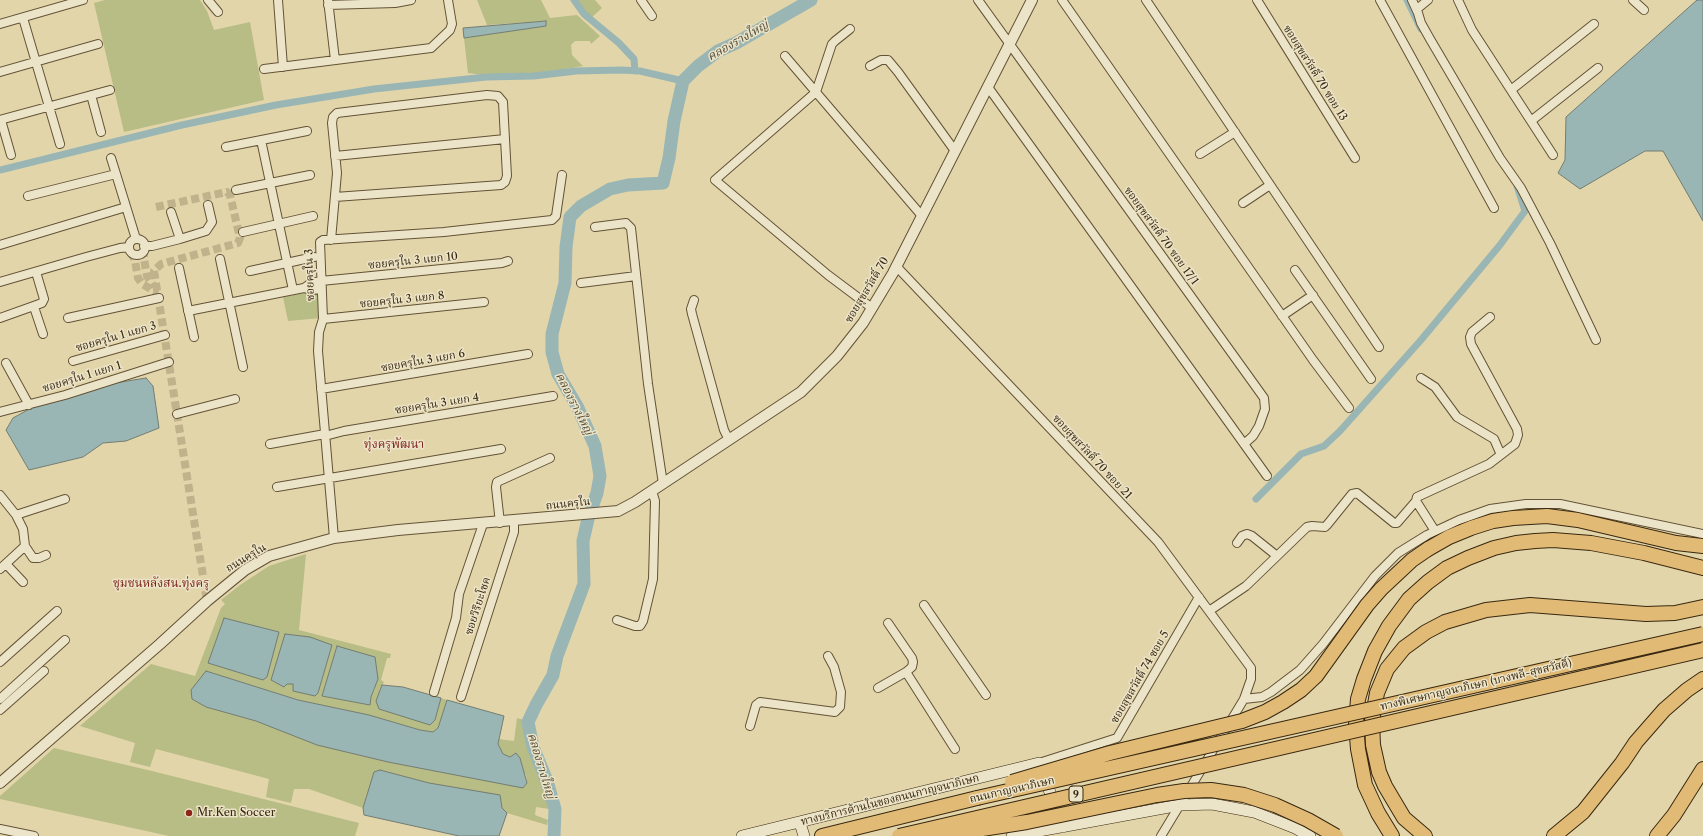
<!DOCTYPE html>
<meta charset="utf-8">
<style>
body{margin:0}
canvas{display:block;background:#e2d5aa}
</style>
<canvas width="1703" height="836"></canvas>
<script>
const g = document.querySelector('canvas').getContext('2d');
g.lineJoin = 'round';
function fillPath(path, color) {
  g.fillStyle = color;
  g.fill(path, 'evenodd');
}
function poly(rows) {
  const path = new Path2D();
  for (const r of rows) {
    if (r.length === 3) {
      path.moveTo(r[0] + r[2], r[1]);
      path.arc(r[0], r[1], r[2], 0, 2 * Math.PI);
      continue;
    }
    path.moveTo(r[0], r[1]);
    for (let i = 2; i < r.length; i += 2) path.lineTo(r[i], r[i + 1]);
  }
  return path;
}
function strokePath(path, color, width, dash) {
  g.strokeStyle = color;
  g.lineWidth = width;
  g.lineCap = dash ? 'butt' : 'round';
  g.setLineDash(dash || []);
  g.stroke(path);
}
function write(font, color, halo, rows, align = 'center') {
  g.font = font + ' "Libre Caslon Text","Noto Serif Thai",serif';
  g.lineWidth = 3;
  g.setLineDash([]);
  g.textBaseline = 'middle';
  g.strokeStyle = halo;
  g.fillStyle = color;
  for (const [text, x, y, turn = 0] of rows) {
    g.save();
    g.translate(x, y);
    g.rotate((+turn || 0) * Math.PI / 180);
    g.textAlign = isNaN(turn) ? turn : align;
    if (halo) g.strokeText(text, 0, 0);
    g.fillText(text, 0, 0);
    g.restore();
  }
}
const green = poly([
 [105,0,200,0,207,11,214,30,250,22,264,100,124,132,94,3],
 [477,0,541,0,550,18,577,15,600,36,591,44,590,41,575,41,571,45,572,55,583,66,532,75,516,73,483,75,468,73,464,38,546,26,545,21,487,25],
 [572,0,595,0,602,8,589,20],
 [315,291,320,296,321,318,288,321,283,297],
 [306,554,299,630,391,654,390,658,387,658,381,680,384,682,379,691,435,720,441,698,447,700,438,728,433,732,420,730,369,715,298,700,206,671,206,707,256,721,523,788,527,783,526,775,510,758,503,754,498,744,499,739,514,741,517,718,527,721,530,738,545,789,549,809,536,807,535,815,548,820,547,825,507,813,502,808,429,783,380,770,363,808,309,789,294,789,291,803,266,797,269,779,156,749,150,767,130,762,135,743,80,726,151,664,195,676,221,608,225,604,221,600,240,585,269,566],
 [332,645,318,693,315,696,293,684,287,684],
 [337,646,375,689,371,697,370,705,322,696],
 [54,748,152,771,359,823,355,836,169,836,0,799,0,796]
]);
const water = poly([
 [1697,0,1703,0,1703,221,1663,151,1645,151,1580,189,1558,173,1565,160,1566,117,1697,0],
 [546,21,546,26,464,38,463,28,546,21],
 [146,378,153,386,159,428,126,441,103,443,83,457,29,470,6,430,13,418,35,406,109,384,146,378],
 [224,618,279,632,267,677,263,680,208,663,224,618],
 [285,634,310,637,332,645,318,693,315,696,293,691,293,684,287,684,284,687,271,680,285,634],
 [337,646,375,657,378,679,371,697,370,705,322,696,337,646],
 [206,671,298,700,369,715,420,730,433,732,438,728,447,700,504,716,498,744,503,754,510,757,516,753,520,758,527,783,523,788,388,762,317,745,256,721,206,707,192,699,191,690,206,671],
 [382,685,403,687,441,698,435,720,430,725,379,709,376,701,382,685],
 [380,770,429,783,500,795,502,808,507,813,499,836,459,836,364,815,363,808,374,772,380,770]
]);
const canal = poly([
 [574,0,584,14,619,43,634,59,635,71],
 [1407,0,1421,29],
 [0,170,182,125,276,105,374,89,486,77,534,76,576,71,621,70,640,71,683,81],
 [1256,499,1301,454,1324,446,1340,431,1421,340,1500,245,1525,211,1517,186]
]);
const river = poly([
 [554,836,555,809,547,781,533,747,528,722,536,705,553,675,557,656,584,584,583,541,588,519,597,493,600,476,595,446,577,406,558,374,552,352,552,334,565,283,566,247,570,217,581,206,610,189,628,185,663,183,669,158,674,121,683,81,698,66,718,51,736,43,811,0]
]);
const minorTunnel = poly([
 [156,207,227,192,230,195,240,238,238,243,161,264,154,271,207,601],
 [144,249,144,259,147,276,154,287],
 [131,252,135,261,138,278,142,284,158,293]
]);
const minor = poly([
 [208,0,218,12],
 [278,0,283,67],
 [328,0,335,60],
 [641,0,652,16],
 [978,0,1264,398,1265,409,1259,426,1253,436,1244,444],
 [1062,0,1313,360,1349,408],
 [1146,0,1379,347],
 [1257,0,1355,158],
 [1380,0,1494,208],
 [1412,0,1418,13,1421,23,1430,39,1500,158,1521,188,1550,243,1596,340],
 [1458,0,1472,30,1553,155],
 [1633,0,1644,10],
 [328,5,395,3,411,0],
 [1417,9,1428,0],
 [23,18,60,144],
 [0,24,83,0],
 [850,29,835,41,832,44,816,92,715,180,828,275,872,308],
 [785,56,922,216],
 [870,66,881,60,888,60,898,72,955,151],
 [264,69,431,48,450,30,452,24,448,0],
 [0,72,98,44],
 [988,87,1267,476],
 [1511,90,1594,24],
 [91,95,101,132],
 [0,120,110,90],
 [1,120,11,155],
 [1531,121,1598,68],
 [261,140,293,290],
 [226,147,307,131],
 [1200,154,1235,132],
 [335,156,505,139],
 [111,158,116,174],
 [236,190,310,175],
 [28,196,116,174,136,239],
 [1243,203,1270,185],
 [171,212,180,239],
 [595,227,626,223,631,228,648,384,663,484],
 [243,232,313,216],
 [137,247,8],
 [331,240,337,173,332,123,333,117,337,113,487,95,498,96,503,102,507,176,505,182,501,185,335,197],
 [0,245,126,207],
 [144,246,152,246,180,239,206,231,212,222,208,205],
 [220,259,243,367],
 [896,266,1158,542,1251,668,1251,679,1244,699,1161,836],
 [179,268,194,337],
 [1295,270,1371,379],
 [250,271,314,257],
 [0,282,86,257,120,248,129,247],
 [581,283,636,276],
 [304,288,311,290,321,289],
 [694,300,691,309,692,314,724,430,729,440],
 [34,307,43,334],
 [188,311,304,288,311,283,321,281,502,263,508,261],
 [1282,316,1313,295],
 [0,318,42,303,44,299,36,272],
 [68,318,159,298],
 [323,319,484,302],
 [73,361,165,335],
 [6,363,29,405],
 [1421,378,1435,387,1457,417,1494,439,1501,455],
 [321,389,528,354],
 [0,412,65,395,169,362],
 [177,414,235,399],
 [325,436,344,431,553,396],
 [270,444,325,434],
 [277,487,501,449],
 [0,495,16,515,23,529,25,546,0,569],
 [16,515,65,499],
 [500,523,496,487,497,482,550,458],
 [1435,531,1416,501,1417,497,1489,464,1515,444,1518,435,1517,429,1471,344,1470,337,1472,332,1490,317],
 [334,538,318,351,319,332,323,319,320,242,323,240,444,232,552,220,556,216,562,175],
 [1237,543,1242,536,1247,534,1252,536,1277,556],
 [25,546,33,558,39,558,46,555],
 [6,564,23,582],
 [924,605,986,695],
 [1209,611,1246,586,1307,527,1312,526,1325,527,1327,525,1352,494,1357,493,1394,523,1397,523,1416,501],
 [617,620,635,626,640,626,643,621,653,579,655,501,652,491],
 [0,662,57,611],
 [906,672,955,749],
 [878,688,906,672,912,667,913,662,912,658,888,623],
 [434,692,456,618,459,594,483,524],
 [461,697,514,532,514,521],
 [0,699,65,640],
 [1244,699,1262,697,1271,692,1300,670,1323,644,1375,576,1398,553,1427,535,1459,520,1490,509,1526,504,1560,504,1703,534],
 [0,710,44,671],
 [750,726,756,705,760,702,835,712,840,707,841,692,834,667,828,656],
 [1039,763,1117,738,1199,597],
 [0,829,34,836]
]);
const tertiary = poly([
 [0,783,160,644,207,601,245,570,269,556,334,538,398,530,618,511,635,502,801,392,837,356,863,323,893,273,1032,0]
]);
const secondary = poly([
 [800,823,804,836],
 [742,836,1039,763,1063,827],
 [1012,836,1180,805,1212,804,1254,812,1295,828,1310,836]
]);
const motorway = poly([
 [1428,549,1449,537,1471,528,1493,521,1513,518,1547,516,1578,520,1676,543,1703,546],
 [822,836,977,798],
 [1392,836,1378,813,1365,785,1358,749,1356,724,1358,699,1364,679,1375,651,1389,626,1409,599,1428,582,1447,568,1468,558,1494,548,1516,543,1535,541,1553,540,1591,543,1644,553,1703,568],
 [1425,836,1404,818,1385,786,1379,772,1373,745,1372,721,1377,693,1387,669,1404,648,1426,632,1445,622,1486,610,1530,605,1646,614,1675,613,1703,607],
 [1554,836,1583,812,1622,763,1636,742,1664,710,1687,690,1703,679],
 [1657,836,1674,815,1703,769]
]);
const motorwayBridge = poly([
 [1012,782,1110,753,1242,721,1265,712,1283,702,1301,690,1316,676,1367,605,1381,589,1412,560,1428,549],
 [977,798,1703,634],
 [899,836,1703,650],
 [938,836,1027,822,1157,795,1184,791,1211,790,1244,795,1275,805,1308,820,1336,836]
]);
const markers = [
 [189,813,4,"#8f2418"]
];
const shields = [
 [1076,794,14]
];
const shieldNames = [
 ["9",1076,794]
];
const streetNames = [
 ["ซอยสุขสวัสดิ์ 70 ซอย 13",1315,73,58],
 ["ซอยสุขสวัสดิ์ 70 ซอย 17/1",1161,236,54],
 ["ซอยครุใน 3 แยก 10",413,261,-6],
 ["ซอยครุใน 3",310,275,-92],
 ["ซอยสุขสวัสดิ์ 70",867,290,-59],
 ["ซอยครุใน 3 แยก 8",402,300,-6],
 ["ซอยครุใน 1 แยก 3",116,337,-16],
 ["ซอยครุใน 3 แยก 6",423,361,-10],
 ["ซอยครุใน 1 แยก 1",82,377,-17],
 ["ซอยครุใน 3 แยก 4",437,404,-9],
 ["ซอยสุขสวัสดิ์ 70 ซอย 21",1092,457,47],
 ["ถนนครุใน",568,504,-6],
 ["ถนนครุใน",246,558,-31],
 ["ซอยวิริยะโชค",478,606,-72],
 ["ซอยสุขสวัสดิ์ 74 ซอย 5",1140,677,-60],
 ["ทางพิเศษกาญจนาภิเษก (บางพลี-สุขสวัสดิ์)",1476,685,-13],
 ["ถนนกาญจนาภิเษก",1012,790,-13],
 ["ทางบริการด้านในของถนนกาญจนาภิเษก",890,800,-14]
];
const poiNames = [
 ["Mr.Ken Soccer",197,813]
];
const waterNames = [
 ["คลองรางใหญ่",738,41,-30],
 ["คลองรางใหญ่",574,404,63],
 ["คลองรางใหญ่",541,766,73]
];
const neighbourhoodNames = [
 ["ทุ่งครุพัฒนา",394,445],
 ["ชุมชนหลังสน.ทุ่งครุ",161,584]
];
fillPath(green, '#b8bc85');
fillPath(water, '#99b6b4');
strokePath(water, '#737d72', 1);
strokePath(canal, '#99b6b4', 7);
strokePath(river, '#99b6b4', 13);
strokePath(minorTunnel, '#c0b28b', 8, [8, 4]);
strokePath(minor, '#635336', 10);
strokePath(tertiary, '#635336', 12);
strokePath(secondary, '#392810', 12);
strokePath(motorway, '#392810', 16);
strokePath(minor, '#ece4c8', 8);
strokePath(tertiary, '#ece4c8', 10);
strokePath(secondary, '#ece4c8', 11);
strokePath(motorway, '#e1ba75', 14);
strokePath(motorwayBridge, '#392810', 16, []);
strokePath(motorwayBridge, '#e1ba75', 14);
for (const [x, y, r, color] of markers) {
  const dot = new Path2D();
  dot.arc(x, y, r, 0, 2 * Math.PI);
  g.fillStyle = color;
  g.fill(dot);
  strokePath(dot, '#ece4c8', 1.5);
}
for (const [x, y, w] of shields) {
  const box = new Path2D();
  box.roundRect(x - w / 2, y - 8, w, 16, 3);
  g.fillStyle = '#ece4c8';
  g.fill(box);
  strokePath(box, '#392810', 1);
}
write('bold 10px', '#392810', null, shieldNames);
write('11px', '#392810', '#ece4c8', streetNames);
write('11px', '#392810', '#ece4c8', poiNames, 'left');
write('italic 12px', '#514c39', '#ece4c8', waterNames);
write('12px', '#7a1f14', '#ece4c8', neighbourhoodNames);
</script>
